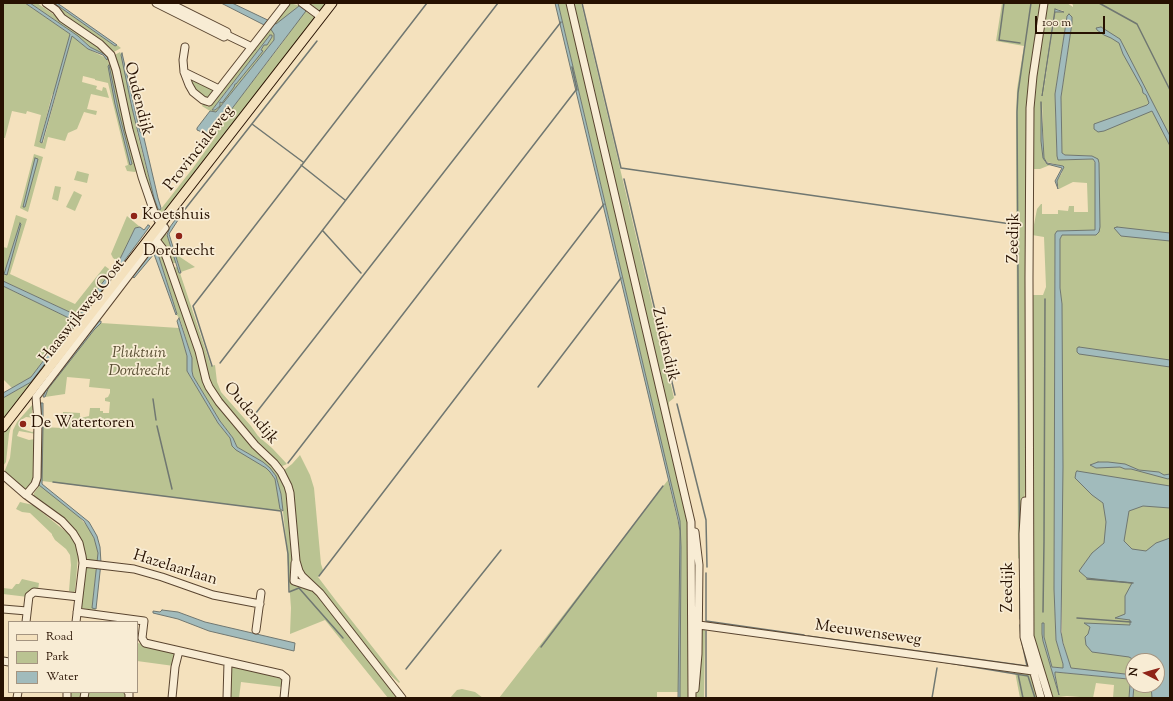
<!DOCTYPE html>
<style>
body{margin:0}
#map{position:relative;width:1173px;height:701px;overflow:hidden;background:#f4e1bd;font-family:"Sorts Mill Goudy",serif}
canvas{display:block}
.frame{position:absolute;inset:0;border:4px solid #271101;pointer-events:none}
.legend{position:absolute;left:8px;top:621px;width:130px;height:72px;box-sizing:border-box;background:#f8ecd4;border:1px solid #a49480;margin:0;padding:5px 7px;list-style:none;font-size:12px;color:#271101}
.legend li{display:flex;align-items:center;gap:8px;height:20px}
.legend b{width:20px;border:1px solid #a49480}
.north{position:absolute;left:1125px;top:653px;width:40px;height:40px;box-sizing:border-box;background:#f8ecd4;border:1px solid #a49480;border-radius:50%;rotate:276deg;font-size:11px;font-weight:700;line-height:16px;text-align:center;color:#271101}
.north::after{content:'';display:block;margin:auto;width:14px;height:18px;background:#8f2418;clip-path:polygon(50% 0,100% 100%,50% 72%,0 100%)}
.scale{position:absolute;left:1035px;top:16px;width:70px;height:18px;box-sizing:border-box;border:2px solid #271101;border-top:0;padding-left:5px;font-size:12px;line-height:14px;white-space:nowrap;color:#271101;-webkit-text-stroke:3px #f8ecd4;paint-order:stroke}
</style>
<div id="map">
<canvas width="1173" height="701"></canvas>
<div class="frame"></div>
<ul class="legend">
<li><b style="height:5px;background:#f4e1bd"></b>Road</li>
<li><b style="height:11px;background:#bac392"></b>Park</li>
<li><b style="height:11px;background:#a1bbbc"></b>Water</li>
</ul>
<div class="north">N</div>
<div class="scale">100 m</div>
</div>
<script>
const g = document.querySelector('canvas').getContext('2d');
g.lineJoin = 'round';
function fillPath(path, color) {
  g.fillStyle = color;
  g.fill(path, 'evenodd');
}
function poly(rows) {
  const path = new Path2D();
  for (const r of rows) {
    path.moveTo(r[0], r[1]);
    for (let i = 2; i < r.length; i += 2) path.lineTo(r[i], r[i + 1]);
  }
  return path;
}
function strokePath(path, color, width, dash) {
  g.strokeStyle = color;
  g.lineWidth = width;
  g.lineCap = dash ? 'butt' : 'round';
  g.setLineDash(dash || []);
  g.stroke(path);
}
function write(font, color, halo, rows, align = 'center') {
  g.font = font + ' "Sorts Mill Goudy",serif';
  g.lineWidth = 3.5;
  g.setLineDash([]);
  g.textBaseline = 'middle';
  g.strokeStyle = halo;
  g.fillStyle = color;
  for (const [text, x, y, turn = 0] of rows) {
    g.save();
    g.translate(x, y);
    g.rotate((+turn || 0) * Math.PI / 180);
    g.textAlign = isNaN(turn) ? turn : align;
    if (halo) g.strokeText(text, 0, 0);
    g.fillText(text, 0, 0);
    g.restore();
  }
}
const green = poly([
 [3,3,25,3,70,34,54,93,52,95,40,142,41,143,43,143,72,35,88,49,108,59,104,54,90,47,78,36,30,3,37,3,88,38,112,59,108,61,109,64,112,64,138,169,135,172,127,171,125,166,128,165,108,83,95,80,95,79,83,76,82,82,97,86,96,89,102,91,103,87,106,88,109,98,91,94,87,109,97,111,96,115,84,112,77,129,68,133,65,141,48,137,45,149,34,146,41,115,27,111,26,114,12,111,5,138,3,138],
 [109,65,119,113,132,164,130,165,123,137],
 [49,3,54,3,115,46,117,45,121,48,112,53],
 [289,3,297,5,299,6,281,21,276,24,273,23],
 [312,3,327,3,320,11,311,4],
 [558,3,567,3,688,522,689,698,680,698,681,547,680,521],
 [571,3,581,3,644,270,674,398,669,402,669,405,680,464],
 [1002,3,1043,3,1030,90,1027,467,1023,515,1022,555,1018,559,1016,121,1017,89,1024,46,996,41],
 [1045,3,1067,3,1073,7,1073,5,1071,3,1170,3,1170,698,1133,698,1134,685,1157,685,1157,661,1133,661,1133,678,1125,674,1072,669,1070,667,1062,638,1062,304,1060,288,1060,239,1062,235,1096,235,1099,163,1092,156,1065,155,1062,153,1061,97,1072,23,1069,15,1067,16,1066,23,1055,94,1057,156,1065,160,1093,159,1095,163,1095,230,1055,234,1054,589,1056,640,1063,664,1063,668,1052,667,1044,637,1044,624,1042,623,1042,634,1043,641,1059,695,1055,675,1055,672,1128,679,1130,684,1129,698,1113,698,1114,685,1096,683,1093,698,1067,696,1050,698,1033,640,1030,298,1033,295,1043,295,1046,287,1044,237,1032,235,1037,209,1041,204,1042,204,1042,214,1058,214,1058,210,1068,211,1069,206,1074,206,1074,212,1088,212,1087,183,1073,182,1059,189,1057,181,1062,173,1063,166,1047,162,1044,158,1042,102,1041,141,1043,155,1045,162,1050,165,1040,169,1031,169,1031,101],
 [1056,9,1064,11,1064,12,1057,11,1055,12,1043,95,1053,18],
 [305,11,314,17,314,20,161,216,159,216,156,214,130,127,113,56,120,52,121,54,138,136,154,198,158,209,160,210,193,168,216,136,213,133,280,46],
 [270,28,275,34,274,40,216,112,210,111,202,106,203,104,208,107],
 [271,34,272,37,267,45,264,45,261,50,262,51,236,84,235,84,221,102,219,106,215,110,212,110],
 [191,79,213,89,214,91,207,100,195,90,190,80],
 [34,154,43,157,28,212,20,208],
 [77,171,89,174,87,183,74,180],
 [55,186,61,187,58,201,52,199],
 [74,191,82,195,75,211,66,207],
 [16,215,27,219,10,274,75,304,105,266,109,269,110,273,81,312,102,290,111,278,103,290,104,291,3,423,3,398,31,382,78,315,76,315,3,281,3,247,7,248],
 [20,223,21,224,7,274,4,274],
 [127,216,140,227,135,228,119,261,122,264,113,258,111,254],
 [165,230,176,263,173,263,169,259,161,240,161,237],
 [156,247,161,251,197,351,204,382,282,475,286,483,295,565,345,631,400,698,388,698,325,620,290,634,291,608,286,539,281,494,276,476,263,462,237,447,233,438,220,421,193,376,192,371,192,358,180,319,176,314,177,313,158,254,156,250,153,250],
 [181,255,180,257,195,267,181,272,176,256],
 [177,267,179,273,180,273,211,366,215,365,217,382,221,392,251,426,258,436,272,448,287,464,280,467,255,442,210,386,173,268],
 [3,286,73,320,73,322,31,377,12,388,3,379],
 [101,323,179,328,187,356,187,371,218,423,230,438,232,446,266,468,270,472,275,479,281,511,42,481,43,427,62,428,63,412,80,413,80,416,81,418,89,416,90,408,100,408,100,411,103,411,103,413,109,413,110,402,105,401,105,398,108,397,110,393,110,389,89,387,90,379,67,377,65,394,45,397,48,389,73,356,94,330],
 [33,404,36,404,36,410,32,410,32,417,35,418,26,417,21,420,19,426,22,429,32,432,35,431,36,434,19,431,17,436,29,440,35,439,35,475,31,485,25,490,5,472,5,470,10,458,13,430,17,422],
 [12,423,9,434,6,462,3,466,3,433],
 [300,455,310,475,314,488,321,564,323,570,318,577,337,602,400,682,399,683,374,660,305,576,298,561,283,471,292,464],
 [668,480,680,531,678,692,657,692,657,698,499,698],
 [40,485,78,516,89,528,97,545,98,553,98,562,85,560,80,539,74,528,34,497,34,493],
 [20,502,33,505,70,535,76,545,78,556,75,591,74,592,69,591,71,565,70,555,66,549,55,540,52,535,52,534,30,513,22,512,16,509],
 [88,566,97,568,94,588,93,608,95,609,95,610,80,608,84,590,82,586,84,585,86,573,84,572,85,568,88,567],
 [22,579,39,583,38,590,30,591,28,597,3,594,3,588,12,589,16,584,19,584],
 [703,626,1027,672,1032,674,1035,679,1040,698,1020,698,1015,672,705,629,704,698,695,698,698,681,699,632],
 [138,643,176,652,174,666,137,661],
 [230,666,279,678,282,680,282,687,241,682,239,698,230,698],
 [462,689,475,692,483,698,450,698,457,690],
 [70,692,82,692,82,698,69,698],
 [87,692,126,692,127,698,86,698]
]);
const water = poly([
 [25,3,30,3,78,36,90,47,104,54,108,57,107,60,103,55,88,49,72,36,42,143,40,142,70,34,25,3],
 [54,3,57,3,63,7,117,45,115,46,54,3],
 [221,3,232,3,276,24,299,6,302,3,312,3,215,131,209,135,197,130,197,128,210,111,216,112,274,40,274,34,270,28,221,3],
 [555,3,558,3,680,521,681,547,680,698,678,698,680,531,678,520,555,3],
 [1055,9,1064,12,1055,12,1042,96,1055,9],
 [1069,14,1072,17,1072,23,1061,97,1062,153,1065,155,1092,156,1098,159,1099,163,1100,227,1099,232,1096,235,1062,235,1060,239,1060,288,1062,304,1063,467,1061,632,1063,643,1071,668,1125,674,1131,676,1133,678,1133,685,1134,685,1133,698,1129,698,1130,684,1128,679,1055,672,1055,675,1059,695,1043,641,1042,634,1042,623,1044,623,1044,637,1052,667,1063,668,1063,664,1056,640,1054,589,1055,234,1057,231,1095,230,1095,162,1093,159,1058,160,1057,156,1055,94,1066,23,1067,16,1069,14],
 [1101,27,1120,39,1170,136,1170,146,1152,111,1104,131,1098,132,1094,129,1094,124,1147,105,1149,103,1146,95,1143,93,1142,88,1123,54,1119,43,1111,38,1104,35,1097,30,1096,28,1101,27],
 [270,35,272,35,272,37,267,45,264,45,261,50,263,51,236,84,235,84,234,87,222,103,220,102,220,106,215,110,212,110,270,35],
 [122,53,140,132,141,132,144,138,158,198,161,208,160,210,158,209,154,198,132,108,121,55,122,53],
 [109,65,119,113,132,164,130,165,115,104,108,66,109,65],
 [1041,102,1044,158,1047,163,1063,166,1064,167,1057,181,1058,189,1055,181,1062,168,1047,164,1043,158,1041,141,1041,102],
 [35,158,38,159,37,163,25,207,23,207,35,158],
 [178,216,180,217,169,234,181,273,179,273,167,235,170,227,178,216],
 [20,223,21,224,7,275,4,274,20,223],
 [148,225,150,226,122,264,119,261,135,228,140,227,144,230,148,225],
 [1117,227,1170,233,1170,241,1121,236,1114,228,1117,227],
 [153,250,156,250,158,254,177,314,176,315,154,254,134,278,132,276,153,250],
 [110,273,111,278,109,281,83,314,80,312,110,273],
 [3,281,76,315,79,314,81,316,31,382,3,398,3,393,31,377,73,322,73,320,3,286,3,281],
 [179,318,192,358,192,371,193,376,220,421,233,438,237,447,263,462,270,468,276,476,281,494,283,511,280,509,275,479,270,472,266,468,236,450,232,446,230,438,218,423,187,371,187,356,177,321,179,318],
 [99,321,101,321,101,323,94,330,48,389,45,397,43,397,47,387,99,321],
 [1079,347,1170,360,1170,367,1079,354,1077,352,1077,348,1079,347],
 [41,403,43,403,43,427,42,484,89,522,97,536,100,547,101,563,96,609,92,608,98,553,94,538,84,521,39,485,41,477,42,456,41,403],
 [1098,462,1108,462,1125,464,1139,470,1159,472,1164,475,1170,474,1170,478,1168,479,1131,469,1125,469,1120,467,1096,468,1090,465,1098,462],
 [1077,471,1170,486,1170,508,1143,506,1129,511,1124,541,1132,549,1146,551,1156,543,1170,538,1170,698,1152,698,1151,685,1157,685,1157,661,1136,661,1129,657,1092,652,1086,645,1085,637,1088,634,1090,627,1084,623,1130,625,1130,620,1115,618,1125,614,1125,596,1132,583,1087,578,1079,571,1092,553,1104,543,1106,522,1103,503,1092,495,1075,478,1076,472,1077,471],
 [162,610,178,612,205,622,295,643,294,651,209,631,178,619,153,613,153,611,160,612,162,610]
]);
const stream = poly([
 [582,3,621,168,1018,225],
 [1004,3,999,40,1020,43],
 [1099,3,1137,24,1170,90],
 [572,67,577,90],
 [252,124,303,162],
 [301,165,345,200],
 [624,179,675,395],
 [182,213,317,41],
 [323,231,361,273],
 [220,363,498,3],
 [212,366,193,306,427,3],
 [538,387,621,278],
 [153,399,156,420],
 [677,404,706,520,707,567],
 [252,418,561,22],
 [157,426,172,489],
 [288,463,576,90],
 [53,482,281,511,288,554,289,592,299,588,343,638],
 [706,573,706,621,804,635],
 [319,576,604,204],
 [1087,579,1133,583],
 [1043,612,1044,542,1045,299],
 [1077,618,1131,622],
 [1020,619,1017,112,1018,93,1031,3],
 [808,636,1027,666,1021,638,1020,625],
 [541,647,663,486],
 [937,661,1028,676,1035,698],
 [406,669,501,550],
 [1018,674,1023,698],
 [706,698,706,631],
 [932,698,937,668]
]);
const minor = poly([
 [156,3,224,37,227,35,227,32,169,3],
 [302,3,321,17],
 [570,3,691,522,692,698],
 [1044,3,1033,76,1030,108,1029,278,1030,636,1049,698],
 [227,35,252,47],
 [185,47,183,60,184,72,189,85,193,92,203,100,209,102,286,3],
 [184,72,219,89],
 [156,240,163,249,167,259,199,351,206,380,209,387,219,402,255,445,274,463,281,472,288,486,290,493,296,561,299,571,302,576,320,593,402,698],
 [3,475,26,495,62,521,73,533,79,543,82,556,83,563,76,622],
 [26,495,35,484,37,478,38,422,36,397,165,228,158,220,155,215,142,177,129,130,116,70,111,55,100,44,62,18,56,10,46,3],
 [1025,501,1023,534,1024,637,1041,698],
 [695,532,699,565,698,654,695,689],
 [83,563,134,569,162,577,213,595,260,604],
 [295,563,294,581,312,587],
 [3,609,27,611],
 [77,612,144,621,142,638,145,643,281,674,286,678,284,698],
 [26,622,29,596,34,592,79,597],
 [699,625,1033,671],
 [256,630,261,593],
 [3,661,9,662],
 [128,692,129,693,129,698],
 [17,698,18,692],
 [67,698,67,692],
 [84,698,85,692],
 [172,698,175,667,179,651],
 [227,698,228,662]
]);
const major = poly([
 [3,427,332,3]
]);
const markers = [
 [134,216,4,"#8f2418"],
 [179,236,4,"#8f2418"],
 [23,424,4,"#8f2418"]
];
const streetNames = [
 ["Oudendijk",137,99,76],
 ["Provincialeweg",200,149,-52],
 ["Zeedijk",1015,238,-89],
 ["Haaswijkweg Oost",83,312,-52],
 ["Zuidendijk",664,345,77],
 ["Oudendijk",250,414,50],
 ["Hazelaarlaan",175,569,17],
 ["Zeedijk",1009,587,-90],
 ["Meeuwenseweg",868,634,8]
];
const poiNames = [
 ["Koetshuis",142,216],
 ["Dordrecht",179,252,"center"],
 ["De Watertoren",31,424]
];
const parkNames = [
 ["Pluktuin",139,354],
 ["Dordrecht",139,372]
];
fillPath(green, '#bac392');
fillPath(water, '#a1bbbc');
strokePath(water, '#707771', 1);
strokePath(stream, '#707771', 1.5);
strokePath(minor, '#5a4530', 9);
strokePath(major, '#271101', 11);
strokePath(minor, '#f8ecd4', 7);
strokePath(major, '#f4e1bd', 9);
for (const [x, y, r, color] of markers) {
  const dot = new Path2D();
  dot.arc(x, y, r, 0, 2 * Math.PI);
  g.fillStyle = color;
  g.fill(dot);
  strokePath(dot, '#f8ecd4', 1.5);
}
write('16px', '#271101', '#f8ecd4', streetNames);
write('16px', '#271101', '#f8ecd4', poiNames, 'left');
write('italic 16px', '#5a4f34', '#f8ecd4', parkNames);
</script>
